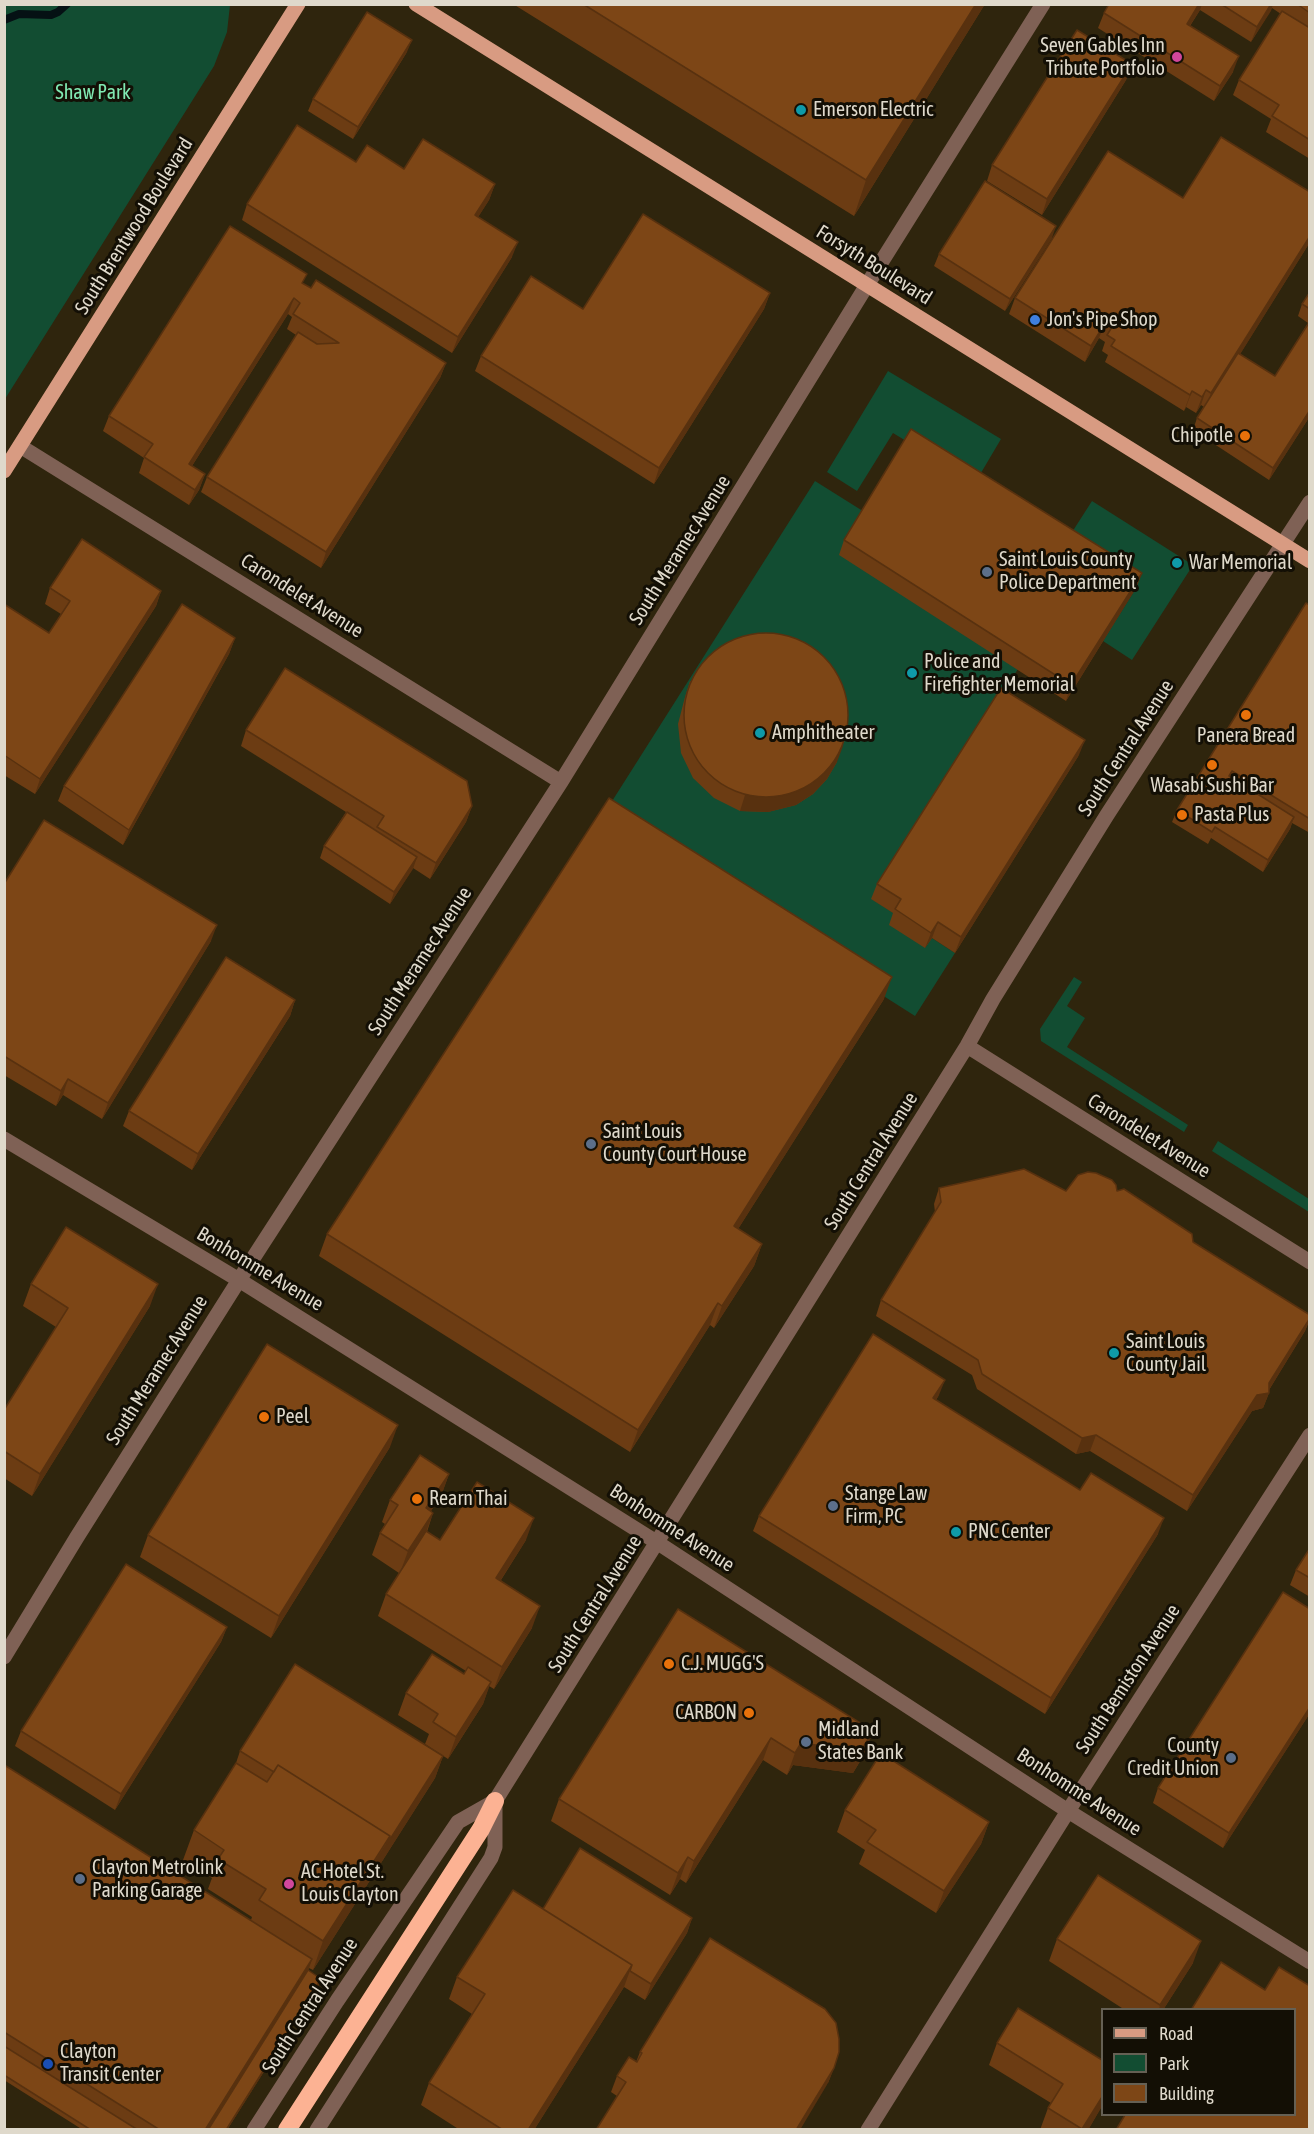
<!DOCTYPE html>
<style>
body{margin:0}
#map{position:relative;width:1314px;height:2134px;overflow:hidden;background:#2f250d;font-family:"Asap Condensed",sans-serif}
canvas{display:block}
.frame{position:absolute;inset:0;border:6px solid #dfd9cb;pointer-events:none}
.legend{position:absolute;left:1101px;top:2008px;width:195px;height:108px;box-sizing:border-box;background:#130f05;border:2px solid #656054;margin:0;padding:8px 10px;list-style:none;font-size:18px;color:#dfd9cb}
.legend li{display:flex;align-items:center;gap:12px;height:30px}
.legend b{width:30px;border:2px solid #656054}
</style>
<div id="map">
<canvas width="1314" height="2134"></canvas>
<div class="frame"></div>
<ul class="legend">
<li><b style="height:8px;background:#d89b82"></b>Road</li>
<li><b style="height:16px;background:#124d32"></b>Park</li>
<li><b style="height:16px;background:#7d4616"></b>Building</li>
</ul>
</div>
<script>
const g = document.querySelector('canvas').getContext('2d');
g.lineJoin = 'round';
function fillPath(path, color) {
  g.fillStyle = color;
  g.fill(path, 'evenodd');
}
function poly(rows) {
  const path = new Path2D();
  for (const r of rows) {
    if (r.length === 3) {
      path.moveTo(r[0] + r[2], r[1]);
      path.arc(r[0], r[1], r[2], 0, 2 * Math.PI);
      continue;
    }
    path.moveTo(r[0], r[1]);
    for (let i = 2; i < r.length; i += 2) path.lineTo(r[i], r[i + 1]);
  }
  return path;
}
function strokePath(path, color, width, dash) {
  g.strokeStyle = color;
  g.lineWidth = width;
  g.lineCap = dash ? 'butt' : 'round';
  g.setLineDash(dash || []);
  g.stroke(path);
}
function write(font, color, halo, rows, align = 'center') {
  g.font = font + ' "Asap Condensed",sans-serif';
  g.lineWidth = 6;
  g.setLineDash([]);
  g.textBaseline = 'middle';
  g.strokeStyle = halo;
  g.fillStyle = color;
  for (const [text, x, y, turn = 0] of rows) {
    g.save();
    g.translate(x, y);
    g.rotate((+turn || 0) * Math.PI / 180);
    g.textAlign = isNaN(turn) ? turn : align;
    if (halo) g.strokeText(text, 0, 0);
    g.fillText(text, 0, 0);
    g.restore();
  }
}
const green = poly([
 [5,4,230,5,227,32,214,66,5,399],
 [888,371,1001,439,975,483,893,433,857,491,827,472],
 [815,481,866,513,1018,669,872,899,955,953,915,1016,602,817],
 [1092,501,1193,565,1132,660,1103,641,1138,585,1067,540],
 [1074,977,1082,982,1067,1006,1085,1018,1067,1047,1188,1125,1184,1132,1041,1041,1040,1029],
 [1218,1141,1309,1199,1309,1212,1212,1151]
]);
const stream = poly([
 [4,20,19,14,51,15,58,12,67,4]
]);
const minor = poly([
 [20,446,561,782],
 [967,1046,1310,1262],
 [4,1139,239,1280,658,1543,1068,1811,1310,1962],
 [4,1657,77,1537,239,1280,561,782,867,285,1043,4],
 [254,2130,337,2001,458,1822,495,1801,967,1046,993,999,1107,815,1310,502],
 [317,2130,491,1858,495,1847,495,1801],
 [868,2130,1068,1811,1310,1435]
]);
const major = poly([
 [416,4,1310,561],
 [4,471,298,4]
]);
const highway = poly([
 [287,2130,481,1829,495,1801]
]);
const wall = poly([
 [513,4,985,4,854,216],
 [1109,4,1310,4,1310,159,1266,132,1271,119,1233,95,1239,80,1281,14,1272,8,1251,42,1200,10,1190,26,1233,72,1214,101,1098,28,1104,13],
 [407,52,353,139,308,111,313,99],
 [1132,64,1126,80,1042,215,987,181,992,165],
 [356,162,404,169,495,184,489,200,478,217,512,257,452,353,242,220,247,204],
 [1183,198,1310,242,1240,354,1275,376,1308,323,1298,316,1302,304,1310,292,1310,416,1269,480,1193,430,1197,418,1204,407,1201,405,1196,413,1186,407,1184,411,1105,362,1108,355,1102,351,1105,342,1099,338,1085,362,1009,314,1015,298],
 [1052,238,1005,311,934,266,939,254],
 [304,284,446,363,440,378,321,568,201,492,207,477,296,335,287,329,292,317,288,314,192,466,205,474,199,490,189,505,139,473,144,458,103,431,109,416],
 [770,293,764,309,654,484,475,371,481,356,583,309],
 [844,540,1142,573,1136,588,1066,701,839,555],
 [50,588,161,591,156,606,35,794,4,775,4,604,49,633,61,614,45,604],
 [1310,605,1310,833,1292,823,1290,829,1263,872,1211,838,1208,844,1172,822,1177,810],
 [235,638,229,654,123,845,58,801,64,786],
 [690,681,837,762,827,779,813,794,796,805,768,812,740,811,714,798,693,778,681,753,678,724,685,697],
 [246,730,472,806,466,822,430,879,413,868,390,904,320,858,324,846,346,812,241,746],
 [1079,755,955,953,932,938,925,948,889,925,893,913,871,899,877,884],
 [4,884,211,941,102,1119,63,1095,56,1106,4,1075],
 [884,999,738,1229,762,1244,754,1266,714,1328,710,1325,630,1452,319,1256,327,1234],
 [295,1000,290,1016,192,1170,123,1126,129,1111],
 [939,1188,1066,1191,1117,1191,1193,1242,1310,1315,1310,1319,1305,1331,1269,1390,1269,1393,1263,1408,1252,1411,1187,1511,1090,1451,1076,1454,977,1389,972,1375,876,1316,881,1300,935,1212,934,1204],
 [31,1284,150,1306,32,1496,4,1478,4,1410,56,1327,23,1306],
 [939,1395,936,1400,1080,1490,1158,1534,1045,1714,753,1531,759,1516],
 [390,1447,271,1638,140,1557,148,1535],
 [449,1474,441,1496,431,1511,433,1513,427,1532,440,1540,526,1540,501,1580,532,1628,494,1689,489,1686,483,1704,448,1759,425,1744,429,1734,398,1715,406,1693,464,1674,466,1671,378,1616,386,1594,399,1573,372,1555,380,1533,385,1524,382,1522,390,1500],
 [1310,1548,1310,1597,1290,1585,1296,1570],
 [678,1609,865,1753,853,1773,793,1765,787,1775,763,1760,686,1883,680,1879,670,1895,551,1821,559,1799],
 [1310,1609,1310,1713,1223,1848,1153,1803,1158,1788],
 [227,1627,221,1642,115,1810,15,1746,21,1731],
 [240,1751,443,1756,435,1778,313,1970,309,1968,308,1970,320,1983,227,2130,83,2130,4,2080,4,1769,251,1920,252,1917,208,1889,212,1878,183,1860,194,1830,235,1766],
 [845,1810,989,1822,981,1844,936,1913,859,1864,865,1850,837,1832],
 [543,1909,692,1918,687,1933,645,2000,624,1987,534,2130,460,2130,421,2105,429,2083,472,2014,449,1999,457,1977],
 [1057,1939,1193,1963,1163,2010,1125,2010,1049,1961],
 [997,2043,1102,2106,1088,2130,1040,2130,1048,2108,1051,2103,989,2065],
 [640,2052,834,2068,828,2083,617,2096,611,2092,617,2076,636,2062]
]);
const shadedWall = poly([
 [976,4,985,4,854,216,866,180],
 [1199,4,1202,4,1200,10,1181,39,1187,24],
 [1271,4,1273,4,1271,11,1251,42,1257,27],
 [412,40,407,52,353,139,358,127],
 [1239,56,1233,72,1214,101,1220,86],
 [1132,64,1126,80,1042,215,1047,199],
 [495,184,489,200,470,230,475,215],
 [1056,226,1052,238,1005,311,1010,299],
 [1310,236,1310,242,1206,409,1211,393],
 [518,242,512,257,452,353,458,337],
 [770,293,764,309,654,484,659,468],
 [294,298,288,314,183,480,189,464],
 [1105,323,1099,338,1085,362,1091,346],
 [446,363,440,378,321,568,326,552],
 [1206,390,1201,405,1196,413,1202,397],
 [1192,391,1186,407,1184,411,1190,395],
 [1310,410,1310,416,1269,480,1273,468],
 [205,474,199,490,189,505,195,490],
 [1142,573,1136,588,1066,701,1071,685],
 [161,591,156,606,35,794,40,779],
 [235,638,229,654,123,845,129,830],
 [1085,740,1079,755,955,953,961,937],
 [843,746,837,762,827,779,813,794,796,805,768,812,740,811,745,795],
 [472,806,466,822,430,879,436,863],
 [1294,817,1290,829,1263,872,1268,860],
 [417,857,413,869,390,904,394,892],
 [938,922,932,938,925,948,931,933],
 [217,925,211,941,102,1119,108,1103],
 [892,977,884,999,726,1248,734,1226],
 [295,1000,290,1016,192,1170,198,1154],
 [68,1079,63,1095,56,1106,61,1091],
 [762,1244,754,1266,714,1328,722,1306],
 [158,1284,150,1306,32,1496,40,1474],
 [718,1303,710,1325,630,1452,638,1430],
 [1310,1318,1305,1331,1267,1393,1269,1393,1263,1408,1252,1411,1187,1511,1193,1495,1257,1395,1269,1383],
 [945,1380,939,1395,928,1413,933,1398],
 [398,1425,390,1447,271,1638,279,1616],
 [1096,1435,1090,1451,1076,1454,1082,1438],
 [449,1474,441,1496,418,1530,426,1508],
 [433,1513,425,1535,400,1573,408,1551],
 [534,1518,526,1540,488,1600,496,1578],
 [1164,1518,1158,1534,1045,1714,1051,1698],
 [540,1606,532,1628,494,1689,502,1667],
 [227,1627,221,1642,115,1810,121,1794],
 [491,1682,483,1704,448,1759,456,1737],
 [1310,1707,1310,1713,1223,1848,1229,1833],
 [873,1731,865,1753,853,1773,793,1765,787,1775,795,1753,801,1743],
 [771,1738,763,1760,686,1883,694,1861],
 [443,1756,435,1778,313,1970,323,1941],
 [989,1822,981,1844,936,1913,944,1891],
 [688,1857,680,1879,670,1895,678,1873],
 [692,1918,687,1933,645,2000,651,1984],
 [1201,1941,1193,1963,1163,2010,1159,2010,1160,2005],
 [312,1959,307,1975,209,2130,205,2130],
 [632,1965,624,1987,534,2130,528,2130],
 [321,1979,320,1983,227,2130,226,2130],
 [834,2068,828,2083,800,2130,796,2130],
 [1102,2097,1102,2106,1088,2130,1082,2129]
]);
const building = poly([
 [583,4,976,4,866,180,583,4],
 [1109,4,1199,4,1187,24,1239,56,1220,86,1104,13,1109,4],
 [1221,4,1271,4,1257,27,1221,4],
 [1297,4,1310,4,1310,13,1297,4],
 [1282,11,1310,28,1310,140,1272,116,1279,105,1239,80,1282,11],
 [367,12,412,40,358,127,313,99,367,12],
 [1077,30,1132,64,1047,199,992,165,1077,30],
 [297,125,356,162,367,145,404,169,423,139,495,184,475,215,518,242,458,337,247,204,297,125],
 [1221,137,1310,192,1310,236,1211,393,1206,390,1202,397,1192,391,1190,395,1111,346,1115,340,1107,335,1112,327,1105,323,1091,346,1015,298,1108,151,1183,198,1221,137],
 [985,181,1056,226,1010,299,939,254,985,181],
 [643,214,770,293,659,468,481,356,531,276,583,309,643,214],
 [230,226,307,274,302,283,311,288,316,280,446,363,326,552,207,477,298,332,317,344,339,343,293,314,300,303,294,298,189,464,205,474,195,490,144,457,153,444,109,416,230,226],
 [1310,292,1310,309,1302,304,1310,292],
 [1310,321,1310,410,1273,468,1197,418,1238,353,1275,376,1310,321],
 [911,429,1142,573,1071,685,844,540,911,429],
 [82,539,161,591,40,779,4,755,4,604,49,633,70,601,50,588,82,539],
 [1306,603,1310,605,1310,819,1232,771,1229,776,1294,817,1268,860,1215,827,1212,832,1177,810,1306,603],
 [182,604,235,638,129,830,64,786,182,604],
 [766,715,82],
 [285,668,467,781,472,806,436,863,377,827,384,816,246,730,285,668],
 [1001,688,1085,740,961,937,938,922,931,933,895,909,901,899,877,884,1001,688],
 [609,798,892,977,734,1226,762,1244,722,1306,718,1303,638,1430,327,1234,609,798],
 [347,812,417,857,394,892,324,846,347,812],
 [44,820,217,925,108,1103,68,1079,61,1091,4,1056,4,884,44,820],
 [226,957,295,1000,198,1154,129,1111,226,957],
 [1024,1169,1066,1191,1078,1175,1088,1172,1096,1173,1112,1180,1116,1185,1117,1191,1124,1189,1192,1234,1193,1242,1310,1315,1310,1318,1269,1383,1269,1393,1257,1395,1193,1495,1096,1435,1082,1438,982,1374,978,1360,881,1300,941,1202,939,1188,1024,1169],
 [66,1227,158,1284,40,1474,4,1451,4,1410,68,1308,31,1284,66,1227],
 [873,1334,945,1380,933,1398,1080,1490,1091,1473,1164,1518,1051,1698,759,1516,873,1334],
 [267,1344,398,1425,279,1616,148,1535,267,1344],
 [420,1455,449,1474,426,1508,433,1513,408,1551,380,1533,398,1505,390,1500,420,1455],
 [477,1482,534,1518,496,1578,540,1606,502,1667,386,1594,426,1531,440,1540,477,1482],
 [1310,1548,1310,1578,1296,1570,1310,1548],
 [126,1564,227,1627,121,1794,21,1731,126,1564],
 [1283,1592,1310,1609,1310,1707,1229,1833,1158,1788,1283,1592],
 [678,1609,873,1731,861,1751,801,1743,795,1753,771,1738,694,1861,688,1857,678,1873,559,1799,678,1609],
 [432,1654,464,1674,468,1667,491,1682,456,1737,433,1722,438,1714,406,1693,432,1654],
 [295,1664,443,1756,387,1844,390,1836,278,1765,274,1772,240,1751,295,1664],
 [881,1753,989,1822,944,1891,867,1842,876,1830,845,1810,881,1753],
 [236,1763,267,1782,278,1765,390,1836,323,1941,259,1900,266,1889,218,1859,224,1850,194,1830,236,1763],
 [6,1766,312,1959,205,2130,160,2130,4,2032,4,1769,6,1766],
 [580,1848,692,1918,651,1984,630,1971,632,1965,543,1909,580,1848],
 [1098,1875,1201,1941,1160,2005,1057,1939,1098,1875],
 [513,1890,632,1965,528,2130,503,2130,429,2083,485,1994,457,1977,513,1890],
 [710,1938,825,2009,836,2023,839,2039,839,2052,834,2068,796,2130,596,2130,626,2082,617,2076,629,2057,637,2062,642,2053,640,2052,710,1938],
 [1221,1962,1265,1990,1279,1967,1310,1986,1310,2130,1116,2130,1125,2115,1294,2115,1294,2010,1191,2010,1221,1962],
 [308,1970,321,1979,226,2130,208,2130,308,1970],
 [1018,2008,1102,2060,1102,2097,1082,2129,1048,2108,1063,2084,997,2043,1018,2008],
 [4,2046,138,2130,91,2130,4,2075,4,2046]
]);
const markers = [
 [1177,57,6,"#d1479c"],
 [801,110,6,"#0f9aa8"],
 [1035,320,6,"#3f7fe0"],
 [1245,436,6,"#e8710a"],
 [1177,563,6,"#0f9aa8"],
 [987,572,6,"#5c6f8a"],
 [912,673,6,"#0f9aa8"],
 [1246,715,6,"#e8710a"],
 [760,733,6,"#0f9aa8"],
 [1212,765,6,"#e8710a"],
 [1182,815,6,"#e8710a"],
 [591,1144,6,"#5c6f8a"],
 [1114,1353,6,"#0f9aa8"],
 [264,1417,6,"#e8710a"],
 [417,1499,6,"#e8710a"],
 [833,1506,6,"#5c6f8a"],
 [956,1532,6,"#0f9aa8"],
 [669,1664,6,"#e8710a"],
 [749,1713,6,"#e8710a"],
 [806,1742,6,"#5c6f8a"],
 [1231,1758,6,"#5c6f8a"],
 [80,1879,6,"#5c6f8a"],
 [289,1884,6,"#d1479c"],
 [48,2064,6,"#1a4fb4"]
];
const poiNames = [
 ["Seven Gables Inn",1165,46,"right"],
 ["Tribute Portfolio",1165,69,"right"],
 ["Emerson Electric",813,110],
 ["Jon's Pipe Shop",1047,320],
 ["Chipotle",1233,436,"right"],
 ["Saint Louis County",999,560],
 ["Police Department",999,583],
 ["War Memorial",1189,563],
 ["Police and",924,662],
 ["Firefighter Memorial",924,685],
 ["Amphitheater",772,733],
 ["Panera Bread",1246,736,"center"],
 ["Wasabi Sushi Bar",1212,786,"center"],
 ["Pasta Plus",1194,815],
 ["Saint Louis",603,1132],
 ["County Court House",603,1155],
 ["Saint Louis",1126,1342],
 ["County Jail",1126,1365],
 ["Peel",276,1417],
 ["Stange Law",845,1494],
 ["Firm, PC",845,1517],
 ["Rearn Thai",429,1499],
 ["PNC Center",968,1532],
 ["C.J. MUGG'S",681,1664],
 ["CARBON",737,1713,"right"],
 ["Midland",818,1730],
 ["States Bank",818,1753],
 ["County",1219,1746,"right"],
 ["Credit Union",1219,1769,"right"],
 ["Clayton Metrolink",92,1868],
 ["Parking Garage",92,1891],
 ["AC Hotel St.",301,1872],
 ["Louis Clayton",301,1895],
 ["Clayton",60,2052],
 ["Transit Center",60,2075]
];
const parkNames = [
 ["Shaw Park",93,93]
];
const streetNames = [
 ["South Brentwood Boulevard",134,226,-58],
 ["Forsyth Boulevard",874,265,32],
 ["South Meramec Avenue",680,550,-58],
 ["Carondelet Avenue",302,596,32],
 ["South Central Avenue",1126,748,-57],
 ["South Meramec Avenue",420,961,-57],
 ["Carondelet Avenue",1149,1136,32],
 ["South Central Avenue",871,1161,-58],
 ["Bonhomme Avenue",260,1269,31],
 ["South Meramec Avenue",157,1370,-58],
 ["Bonhomme Avenue",672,1528,33],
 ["South Central Avenue",595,1604,-58],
 ["South Bemiston Avenue",1128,1679,-57],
 ["Bonhomme Avenue",1079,1792,33],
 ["South Central Avenue",310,2006,-57]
];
fillPath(green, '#124d32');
strokePath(stream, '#051114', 8);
strokePath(minor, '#7f6155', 15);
strokePath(major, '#d89b82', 15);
strokePath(highway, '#fcb293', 18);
fillPath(wall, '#6c3c13');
fillPath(shadedWall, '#58310f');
fillPath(building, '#7d4616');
strokePath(building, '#58310f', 1.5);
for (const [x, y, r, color] of markers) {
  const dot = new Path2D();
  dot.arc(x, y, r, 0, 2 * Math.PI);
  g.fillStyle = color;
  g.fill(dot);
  strokePath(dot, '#130f05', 2);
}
write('20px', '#dfd9cb', '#130f05', poiNames, 'left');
write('20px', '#80e9b2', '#130f05', parkNames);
write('20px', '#dfd9cb', '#130f05', streetNames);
</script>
